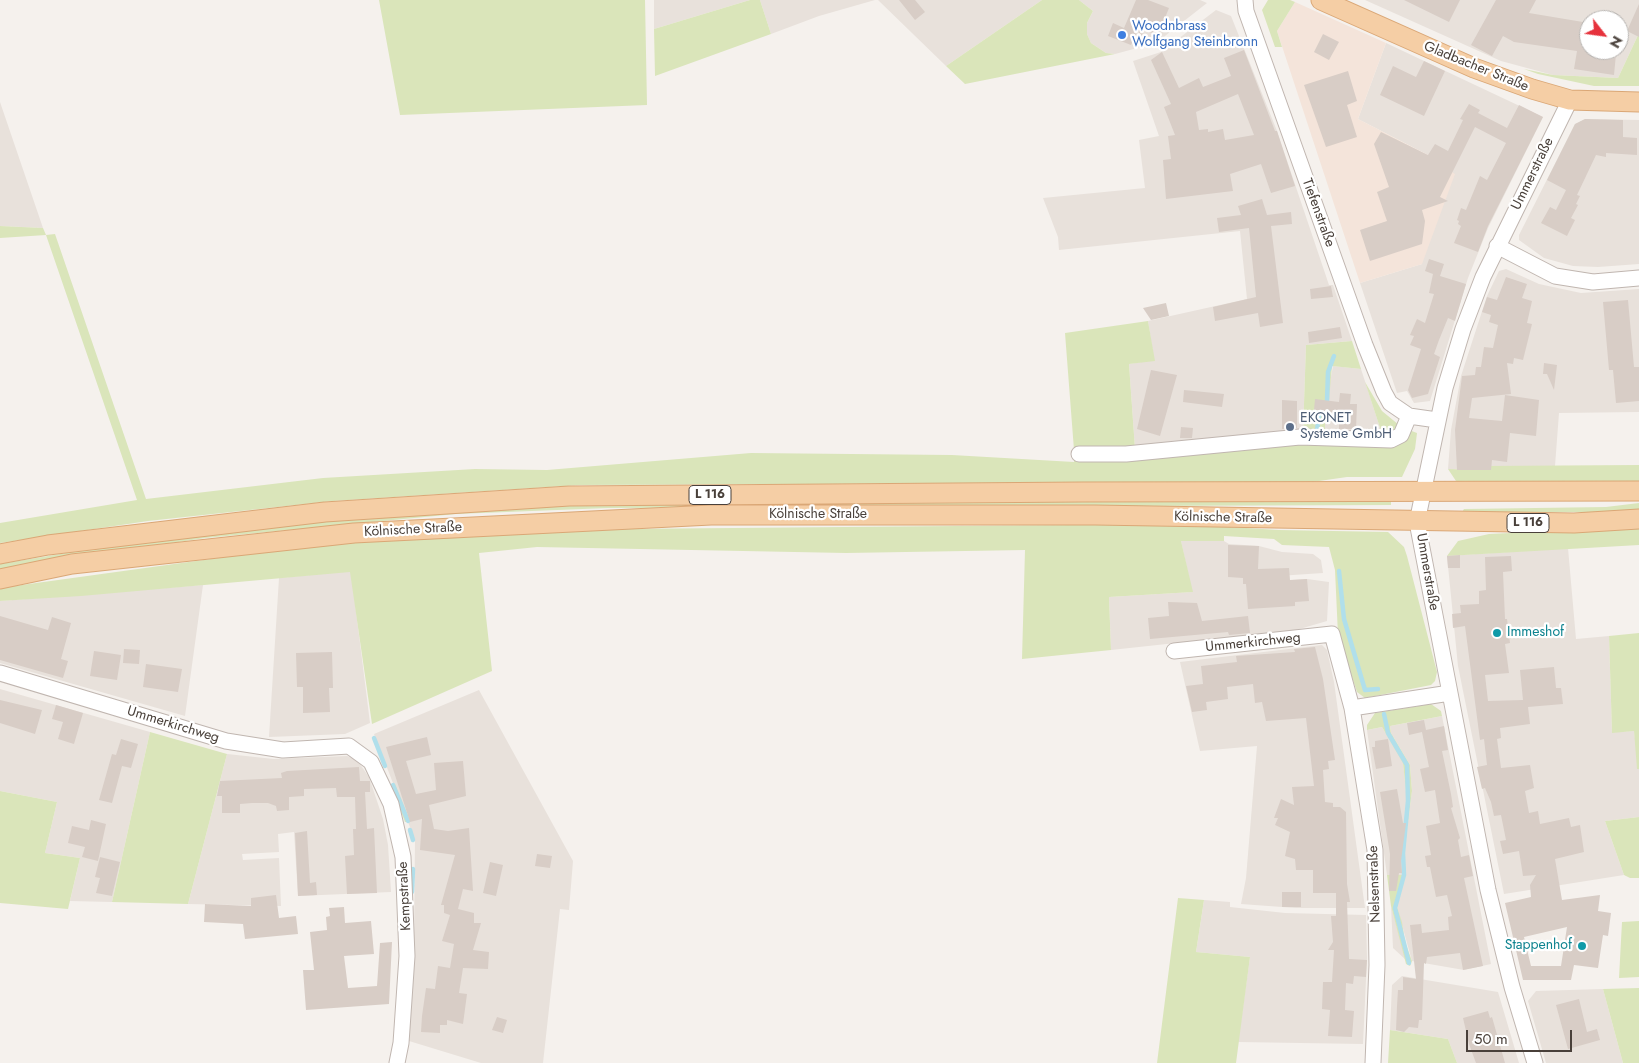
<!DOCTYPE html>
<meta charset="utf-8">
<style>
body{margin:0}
#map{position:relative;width:1639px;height:1063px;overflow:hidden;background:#f5f1ed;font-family:Jost,sans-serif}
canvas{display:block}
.north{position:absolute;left:1579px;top:10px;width:50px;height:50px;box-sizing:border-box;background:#fff;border:1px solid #b6b3b0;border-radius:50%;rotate:120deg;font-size:14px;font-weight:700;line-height:20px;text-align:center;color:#49403a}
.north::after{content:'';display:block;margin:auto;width:18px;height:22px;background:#e6323c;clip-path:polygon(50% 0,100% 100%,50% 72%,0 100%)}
.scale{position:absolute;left:1466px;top:1030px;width:106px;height:22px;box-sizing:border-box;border:2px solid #49403a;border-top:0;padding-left:6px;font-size:15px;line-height:18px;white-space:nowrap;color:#49403a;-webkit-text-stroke:4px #fff;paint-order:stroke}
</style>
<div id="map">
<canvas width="1639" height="1063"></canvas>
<div class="north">N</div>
<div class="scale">50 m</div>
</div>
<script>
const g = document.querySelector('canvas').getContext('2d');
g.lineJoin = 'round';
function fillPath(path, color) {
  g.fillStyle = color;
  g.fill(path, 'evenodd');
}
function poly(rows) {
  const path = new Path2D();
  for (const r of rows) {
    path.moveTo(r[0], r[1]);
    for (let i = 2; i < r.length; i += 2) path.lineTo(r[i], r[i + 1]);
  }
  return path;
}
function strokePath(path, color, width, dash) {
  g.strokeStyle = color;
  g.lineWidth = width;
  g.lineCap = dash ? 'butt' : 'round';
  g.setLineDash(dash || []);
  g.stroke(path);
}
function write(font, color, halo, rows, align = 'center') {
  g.font = font + ' Jost,sans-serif';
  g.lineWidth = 4.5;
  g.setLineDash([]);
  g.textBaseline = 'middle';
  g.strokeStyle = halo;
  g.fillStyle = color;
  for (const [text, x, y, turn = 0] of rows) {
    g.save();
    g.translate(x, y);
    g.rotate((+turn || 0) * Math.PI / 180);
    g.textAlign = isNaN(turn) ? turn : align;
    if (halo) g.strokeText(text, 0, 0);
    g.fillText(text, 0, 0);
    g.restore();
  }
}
const residential = poly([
 [654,0,750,0,654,29],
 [760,0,875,0,819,16,771,34],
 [878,0,1042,0,946,66],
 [1079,0,1200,0,1207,3,1156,43,1115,54,1106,53,1091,43,1087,34,1087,23,1093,11],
 [1365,0,1639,0,1639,33,1618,78,1553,75,1501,61],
 [1589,20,1619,20,1619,50,1589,50],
 [1216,10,1231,16,1277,131,1329,285,1333,285,1352,341,1306,345,1303,433,1135,449,1129,364,1154,360,1148,321,1247,299,1240,231,1059,250,1058,237,1043,198,1145,188,1139,140,1159,136,1133,61,1161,52],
 [1386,43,1543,117,1488,228,1468,278,1430,401,1414,403,1407,391,1397,393,1360,283,1422,264,1428,155,1358,119],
 [0,102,43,228,0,226],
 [1585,119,1639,120,1639,264,1598,267,1573,266,1544,258,1519,240,1519,235,1575,124],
 [1506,269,1539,284,1581,293,1639,289,1639,412,1559,413,1555,466,1484,466,1483,470,1448,469,1451,430,1461,376,1487,296,1499,271],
 [1333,366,1361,369,1382,434,1325,433,1325,410],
 [1181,541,1224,541,1229,544,1259,546,1282,552,1313,554,1321,560,1323,573,1278,576,1278,581,1307,579,1329,582,1327,621,1296,630,1111,650,1109,597,1192,592],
 [1568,548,1576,639,1609,636,1612,732,1634,731,1639,769,1639,817,1605,821,1624,875,1504,894,1458,666,1447,556],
 [351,571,370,723,345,734,269,737,279,578],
 [203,585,185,716,0,663,0,601],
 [1322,645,1327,650,1334,682,1365,908,1296,908,1241,904,1246,878,1257,746,1200,751,1180,662],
 [0,689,150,732,112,902,70,901,80,858,45,853,57,802,0,791],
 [479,690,573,861,569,910,560,909,543,1063,481,1063,409,1041,414,947,415,840,374,734],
 [1442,716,1491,964,1464,970,1412,961,1397,907,1406,875,1404,853,1412,791,1410,765,1391,733,1390,726],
 [1382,727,1403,762,1407,801,1402,876,1387,875,1367,730],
 [227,754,274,759,347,756,357,760,369,777,383,819,388,845,391,892,298,896,294,832,278,834,279,852,242,854,243,860,279,858,281,906,188,904],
 [1204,900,1230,902,1230,907,1285,913,1366,915,1367,958,1363,1044,1238,1042,1250,957,1196,952],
 [1391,906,1406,960,1393,948],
 [1402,976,1498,992,1519,1063,1457,1063,1448,1039,1390,1030,1392,985],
 [1603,989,1623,1063,1546,1063,1528,1001,1536,991]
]);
const commercial = poly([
 [1295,2,1386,43,1358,119,1428,155,1455,174,1422,264,1360,283,1277,31]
]);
const green = poly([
 [379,0,645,0,647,105,400,115],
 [750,0,760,0,771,34,655,76,654,29],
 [1042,0,1079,0,1093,11,1087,23,1087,34,1091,43,1106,53,1115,54,965,84,946,66],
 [1268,0,1290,0,1295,2,1277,31,1282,47,1275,47,1262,10],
 [1639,33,1639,86,1594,86,1538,74,1524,69,1553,75,1618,78],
 [0,226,43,228,46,235,55,234,146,499,323,478,475,469,547,470,751,453,952,455,1074,462,1074,459,1304,442,1383,445,1409,430,1417,433,1415,449,1402,477,1347,477,1312,482,580,485,333,501,148,521,0,543,0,523,137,500,46,235,0,238],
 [1148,321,1155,361,1129,364,1135,449,1074,450,1065,333],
 [1352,341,1361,369,1332,366,1329,400,1325,410,1325,433,1303,433,1306,345],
 [1365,382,1382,411,1399,425,1395,432,1382,434],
 [1639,465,1639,483,1476,484,1456,481,1448,469,1483,470,1483,466],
 [1391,501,1391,505,608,508,456,514,205,538,0,569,0,564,78,551,200,533,329,519,611,502],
 [1639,503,1639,510,1609,512,1462,512,1464,509,1606,507],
 [1181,524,1279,530,1388,532,1404,547,1407,556,1437,672,1435,681,1431,685,1365,698,1357,692,1338,635,1335,570,1329,547,1282,545,1274,539,1224,536,1224,541,1181,541,1193,592,1109,597,1111,650,1022,659,1025,550,846,553,537,547,479,553,492,671,372,724,350,572,81,596,0,601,0,588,283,549,404,538,621,529],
 [1639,527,1639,545,1447,556,1458,541,1489,534],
 [1639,633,1639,769,1637,769,1634,731,1612,733,1609,636],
 [1431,704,1441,711,1442,716,1390,726,1391,733,1410,765,1412,791,1404,853,1406,875,1397,907,1402,922,1405,942,1412,961,1410,966,1406,964,1391,906,1387,875,1402,875,1407,801,1403,763,1382,727,1367,730,1367,725,1375,713],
 [150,732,227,754,188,904,112,902],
 [395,784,408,816,410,822,405,822,391,785],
 [0,791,57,802,45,853,80,858,68,909,0,903],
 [1639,817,1639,878,1630,878,1624,875,1605,821],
 [1178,898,1204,900,1196,952,1250,957,1236,1063,1157,1063],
 [1639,921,1639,977,1619,978,1622,922],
 [1639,988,1639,1063,1623,1063,1603,989],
 [1390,1030,1448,1039,1457,1063,1388,1063]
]);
const stream = poly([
 [1317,430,1319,416,1327,401,1328,372,1334,356],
 [1339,571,1344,619,1365,690,1378,689],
 [1384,714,1388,733,1407,765,1408,801,1403,853,1404,875,1395,908,1409,963],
 [374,738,385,766],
 [393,785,408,821],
 [410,830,413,840],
 [412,892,413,869]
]);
const building = poly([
 [899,0,915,0,925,12,915,20],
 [1136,0,1148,0,1169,8,1158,35,1144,30,1141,37,1138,30,1131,45,1108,36,1113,23,1124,28],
 [1404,0,1460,0,1449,22],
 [1496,0,1536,0,1529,13,1589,23,1589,50,1616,54,1614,75,1574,69,1577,51,1514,42,1503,36,1492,56,1471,45],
 [1639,4,1639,37,1627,31],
 [1323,34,1339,42,1329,60,1314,52],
 [1244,50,1275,131,1277,131,1295,186,1271,193,1261,164,1230,174,1233,191,1166,199,1163,160,1171,159,1168,136,1175,135,1164,107,1171,104,1151,60,1162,52,1179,88,1199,78,1203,87,1231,76,1224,58],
 [1238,94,1254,135,1225,140,1223,129,1208,132,1208,129,1199,130,1196,112],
 [1424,61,1445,71,1424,116,1380,95,1393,66,1416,77],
 [1348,71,1357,101,1347,105,1357,137,1326,147,1304,85],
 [1469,104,1480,110,1478,113,1507,128,1519,105,1543,117,1488,226,1478,252,1454,243,1461,226,1458,224,1459,221,1457,220,1461,208,1466,210,1480,176,1487,180,1506,143,1475,127,1440,197,1448,201,1422,210,1425,221,1422,244,1370,261,1360,230,1387,221,1377,192,1389,187,1374,144,1381,132,1428,155,1435,144,1448,151,1463,120,1460,119],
 [1585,119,1623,120,1623,137,1637,138,1637,155,1606,153,1606,157,1596,155,1577,195,1580,196,1576,204,1578,205,1571,218,1575,220,1567,236,1541,223,1550,207,1556,210,1566,190,1547,180,1575,124],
 [1262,199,1267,215,1291,212,1292,224,1271,226,1283,323,1260,327,1258,313,1215,321,1213,307,1256,297,1249,228,1219,232,1217,218,1241,215,1238,206],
 [1429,259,1444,264,1440,276,1466,284,1455,321,1448,318,1439,340,1434,354,1440,357,1428,394,1412,398,1408,390,1421,349,1410,345,1414,336,1410,335,1417,319,1425,323,1434,294,1429,293,1433,274,1425,271],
 [1506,277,1527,284,1522,298,1532,301,1527,323,1532,324,1523,360,1514,358,1513,364,1507,363,1511,394,1472,398,1469,418,1502,421,1505,395,1539,400,1536,436,1510,433,1507,462,1492,460,1491,470,1457,470,1455,430,1462,376,1475,375,1476,367,1481,367,1484,347,1493,348,1498,325,1489,322,1491,315,1482,312,1487,297,1497,300],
 [1331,286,1333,297,1311,299,1310,289],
 [1628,300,1634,367,1639,367,1639,401,1616,403,1613,370,1609,370,1603,302],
 [1166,303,1169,316,1151,320,1143,308],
 [1340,327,1342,338,1309,343,1308,332],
 [1544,363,1557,365,1554,390,1547,374,1543,374],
 [1151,370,1177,375,1160,436,1137,429],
 [1184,390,1224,394,1222,407,1183,402],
 [1340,393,1351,394,1350,404,1357,404,1356,429,1339,429,1339,413,1314,410,1315,399,1339,402],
 [1282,400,1297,401,1297,428,1282,429],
 [1181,427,1193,428,1192,438,1180,438],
 [1228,545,1259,546,1258,569,1289,568,1290,580,1307,579,1309,601,1295,602,1295,606,1248,609,1246,584,1243,584,1243,578,1228,577],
 [1460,555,1460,568,1448,568,1447,556],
 [1511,556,1512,571,1503,572,1505,619,1507,619,1510,643,1505,644,1509,673,1485,675,1488,701,1523,700,1520,670,1554,667,1556,688,1561,688,1563,704,1528,707,1530,724,1500,728,1501,738,1497,739,1501,768,1530,765,1534,788,1525,791,1529,813,1538,811,1540,824,1569,818,1571,827,1580,825,1584,852,1555,859,1562,900,1600,895,1598,911,1611,913,1608,936,1603,935,1598,968,1574,965,1571,980,1523,980,1505,903,1531,897,1530,885,1536,875,1523,876,1519,851,1503,854,1500,841,1506,840,1501,815,1494,816,1491,802,1485,788,1482,789,1477,767,1487,765,1484,739,1480,740,1465,626,1453,628,1452,614,1461,613,1460,605,1479,604,1479,591,1486,590,1485,557],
 [1567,927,1561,966,1531,966,1524,937],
 [1168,602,1197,603,1202,621,1248,616,1250,633,1229,635,1228,632,1150,639,1148,618,1169,616],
 [0,616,48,630,52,617,71,623,61,659,68,661,63,678,0,660],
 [1315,647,1323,679,1335,760,1328,761,1329,769,1323,770,1325,802,1333,803,1333,807,1340,807,1346,812,1347,884,1350,902,1347,902,1349,959,1367,960,1366,977,1354,976,1353,984,1346,983,1345,1010,1354,1011,1352,1037,1328,1036,1330,1010,1322,1009,1323,982,1332,982,1334,950,1328,950,1333,942,1331,916,1336,916,1336,893,1313,893,1313,870,1296,870,1295,859,1285,856,1290,832,1275,825,1278,818,1274,818,1281,799,1294,805,1292,787,1314,786,1306,718,1266,721,1262,702,1255,703,1253,684,1227,687,1228,699,1206,702,1207,710,1192,712,1186,686,1203,684,1201,666,1237,662,1236,656,1295,652,1294,649],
 [124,649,140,650,139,664,123,663],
 [94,651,121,655,117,680,90,676],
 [332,652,333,688,329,688,330,712,303,713,303,687,297,687,296,653],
 [146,664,182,669,178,692,143,687],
 [0,700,42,710,35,734,0,723],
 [56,705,83,713,74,744,58,739,63,722,52,719],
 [1424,720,1426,730,1444,726,1448,750,1442,751,1451,794,1453,807,1451,808,1460,838,1458,840,1461,857,1469,855,1473,876,1464,878,1483,966,1463,970,1460,953,1427,957,1426,964,1424,963,1422,1020,1419,1020,1418,1028,1409,1027,1404,1032,1396,1030,1397,1006,1398,990,1403,990,1403,977,1416,979,1410,925,1421,924,1422,933,1449,930,1448,917,1452,916,1447,895,1436,897,1430,867,1427,867,1425,856,1431,855,1426,826,1440,823,1435,790,1425,792,1420,769,1429,767,1422,732,1409,735,1407,723],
 [427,737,431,755,406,761,416,794,436,790,434,763,463,761,466,796,429,805,434,829,448,831,469,828,473,891,463,889,458,909,474,913,474,923,481,923,473,950,489,952,488,969,463,968,459,993,467,994,463,1024,447,1020,447,1025,440,1025,440,1033,421,1032,422,1016,426,988,435,989,438,966,450,968,454,944,442,941,450,915,444,913,444,905,441,905,455,855,420,850,422,819,410,822,386,747],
 [121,739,138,744,131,768,122,766,112,803,99,800,112,754,116,755],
 [1388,739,1392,766,1376,769,1372,747,1375,747,1375,741],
 [359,767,360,781,370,781,370,792,365,792,367,829,374,828,377,893,347,894,345,856,354,855,353,829,356,829,355,797,337,797,336,788,304,789,304,796,289,797,289,810,277,811,276,806,268,803,252,803,240,804,240,813,222,813,222,796,217,796,220,781,282,778,281,773,287,771],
 [1397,789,1403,823,1406,823,1401,861,1402,873,1399,873,1396,891,1389,891,1390,854,1380,792],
 [91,820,106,824,98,861,82,857,85,847,68,843,72,826,89,830],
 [307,831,310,883,316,882,317,895,298,896,295,833],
 [537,854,552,856,550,868,535,866],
 [100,857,120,862,112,896,96,893,100,878,95,877],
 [490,862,503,865,496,896,483,893],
 [1282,892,1301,892,1301,907,1282,907],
 [276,895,279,918,296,916,298,934,245,939,243,924,204,922,205,904,251,906,251,898],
 [344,907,345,923,371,921,374,954,344,956,348,988,377,986,380,943,392,942,389,1004,306,1010,303,970,314,970,310,932,327,930,326,917,330,916,329,908],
 [1579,999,1587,1032,1597,1029,1600,1040,1568,1049,1556,1005],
 [1488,1011,1490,1018,1492,1017,1505,1063,1476,1063,1469,1044,1463,1018],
 [497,1017,507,1020,503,1033,492,1030]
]);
const minor = poly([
 [1245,0,1246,11,1365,345,1384,392,1390,403,1409,416,1437,420],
 [1497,246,1555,276,1593,282,1639,278],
 [1079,454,1126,454,1300,437,1391,440,1401,435,1409,416],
 [1174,651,1332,634,1352,708],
 [0,673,226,741,283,750,349,746,371,762,391,804,403,857,407,956,401,1043,397,1063],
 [1373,1063,1377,965,1375,850,1352,708,1450,693],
 [1535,1063,1512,987,1488,890,1417,522,1445,388,1463,329,1483,277,1570,100]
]);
const major = poly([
 [1321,0,1474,68,1532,89,1570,100,1639,102],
 [0,554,48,545,325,512,569,496,1082,492,1639,491],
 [0,579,72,564,354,533,711,515,1095,515,1574,523,1639,519]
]);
const markers = [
 [1122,35,5,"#3f7fe0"],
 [1290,427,5,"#5c6f8a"],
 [1497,633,5,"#0f9aa8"],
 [1582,946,5,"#0f9aa8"]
];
const shields = [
 [710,495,42],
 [1528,523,42]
];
const shieldNames = [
 ["L 116",710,495],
 ["L 116",1528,523]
];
const shopNames = [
 ["Woodnbrass",1132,27],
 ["Wolfgang Steinbronn",1132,43]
];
const streetNames = [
 ["Gladbacher Straße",1476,67,22],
 ["Ummerstraße",1533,174,-64],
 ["Tiefenstraße",1318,213,70],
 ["Kölnische Straße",818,515],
 ["Kölnische Straße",1223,518,1],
 ["Kölnische Straße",413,530,-3],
 ["Ummerstraße",1427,572,80],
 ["Ummerkirchweg",1253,643,-6],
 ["Ummerkirchweg",173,725,17],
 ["Nelsenstraße",1375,884,-92],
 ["Kempstraße",405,896,-93]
];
const serviceNames = [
 ["EKONET",1300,419],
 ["Systeme GmbH",1300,435]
];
const cultureNames = [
 ["Immeshof",1507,633],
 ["Stappenhof",1572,946,"right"]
];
fillPath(residential, '#e8e1db');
fillPath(commercial, '#f4e4da');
fillPath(green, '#dae5ba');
strokePath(stream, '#b0dfeb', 4.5);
fillPath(building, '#d8cdc6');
strokePath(minor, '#c0b6b0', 17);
strokePath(major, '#daa776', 21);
strokePath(minor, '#fff', 15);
strokePath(major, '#f5cea5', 19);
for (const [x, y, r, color] of markers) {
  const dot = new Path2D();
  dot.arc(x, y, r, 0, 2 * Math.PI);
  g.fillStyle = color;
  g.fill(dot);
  strokePath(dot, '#fff', 2);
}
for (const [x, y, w] of shields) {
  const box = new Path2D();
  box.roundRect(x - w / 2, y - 9.5, w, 19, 4);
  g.fillStyle = '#fff';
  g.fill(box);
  strokePath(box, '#49403a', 1);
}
write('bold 12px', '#49403a', null, shieldNames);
write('14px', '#366cbe', '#fff', shopNames, 'left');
write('14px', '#49403a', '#fff', streetNames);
write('14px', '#4e5e75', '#fff', serviceNames, 'left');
write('14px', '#0d838f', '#fff', cultureNames, 'left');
</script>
